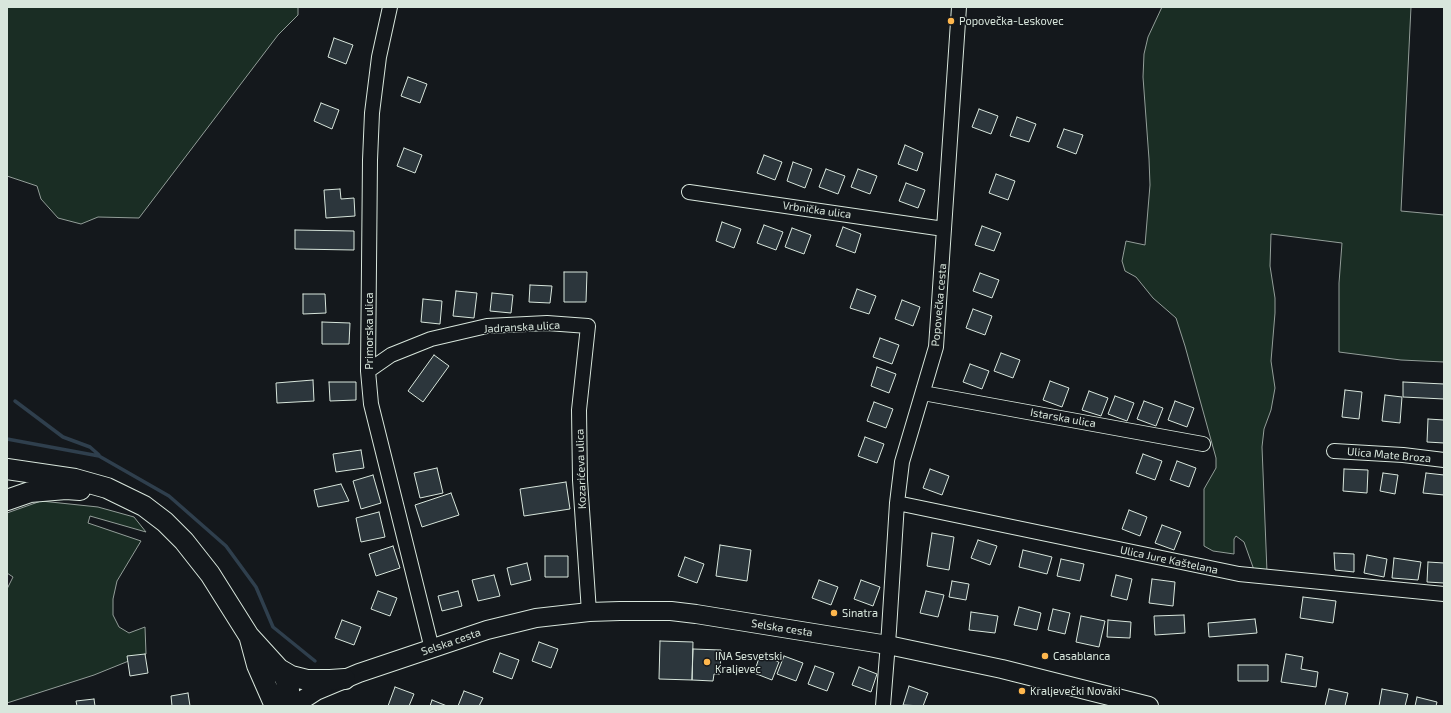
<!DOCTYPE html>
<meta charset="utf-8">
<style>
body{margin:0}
#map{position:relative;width:1451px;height:713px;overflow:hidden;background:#14181c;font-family:"Exo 2",sans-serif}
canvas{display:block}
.frame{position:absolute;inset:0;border:8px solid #d8e6dc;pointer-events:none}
</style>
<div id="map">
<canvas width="1451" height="713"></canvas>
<div class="frame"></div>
</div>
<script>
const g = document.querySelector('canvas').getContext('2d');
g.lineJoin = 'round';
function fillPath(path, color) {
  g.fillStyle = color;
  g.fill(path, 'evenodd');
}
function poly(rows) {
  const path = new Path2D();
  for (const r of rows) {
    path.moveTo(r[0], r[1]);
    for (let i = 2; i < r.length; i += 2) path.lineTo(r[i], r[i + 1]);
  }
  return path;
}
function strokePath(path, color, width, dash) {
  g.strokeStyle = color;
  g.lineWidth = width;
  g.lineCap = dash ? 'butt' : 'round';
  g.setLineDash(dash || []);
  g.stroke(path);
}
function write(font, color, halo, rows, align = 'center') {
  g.font = font + ' "Exo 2",sans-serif';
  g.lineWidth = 3;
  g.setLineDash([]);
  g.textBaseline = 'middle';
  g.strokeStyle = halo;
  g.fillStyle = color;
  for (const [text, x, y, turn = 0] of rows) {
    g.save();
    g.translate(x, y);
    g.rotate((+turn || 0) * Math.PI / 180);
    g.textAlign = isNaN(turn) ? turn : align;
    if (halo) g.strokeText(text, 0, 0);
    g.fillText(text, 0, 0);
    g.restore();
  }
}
const green = poly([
 [7,7,298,7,298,15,278,35,139,218,98,217,81,224,58,218,41,199,37,186,7,176,7,7],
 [1162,7,1411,7,1401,211,1444,215,1444,362,1401,360,1339,352,1339,283,1342,243,1271,234,1270,266,1275,298,1275,313,1271,361,1275,388,1271,410,1264,429,1262,447,1267,572,1254,570,1244,542,1236,536,1234,539,1234,554,1213,551,1204,546,1204,489,1216,468,1216,458,1185,346,1176,318,1153,298,1136,277,1125,271,1122,261,1126,241,1145,245,1150,185,1149,159,1143,77,1144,54,1148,37,1162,7],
 [41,501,98,507,134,517,146,532,90,516,88,523,141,541,117,581,113,599,113,615,119,627,129,633,145,627,146,654,94,675,7,703,7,589,13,577,7,573,7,513,41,501]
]);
const stream = poly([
 [15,401,63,437,90,447,99,455],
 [7,439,99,456,169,496,226,546,256,587,273,627,315,661]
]);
const building = poly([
 [334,38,353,45,346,64,328,57,334,38],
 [408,77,427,84,420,103,401,96,408,77],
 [321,103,339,110,332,129,314,121,321,103],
 [979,109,998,116,991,134,972,127,979,109],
 [1017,117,1036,124,1029,142,1010,136,1017,117],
 [1064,129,1083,135,1076,154,1057,147,1064,129],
 [905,145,923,153,917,171,898,164,905,145],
 [404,148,422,155,415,173,397,166,404,148],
 [764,155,782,162,775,180,757,173,764,155],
 [793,162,812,169,805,188,787,181,793,162],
 [826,169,845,176,838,194,819,187,826,169],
 [858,169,877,176,870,194,851,187,858,169],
 [996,174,1015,181,1008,200,989,193,996,174],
 [906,183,925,190,918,208,899,201,906,183],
 [340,189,341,199,354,198,355,216,326,218,324,190,340,189],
 [722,222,741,229,734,248,716,241,722,222],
 [764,225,783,232,776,250,757,243,764,225],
 [982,226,1001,233,994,251,975,245,982,226],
 [843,227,861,234,855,253,836,246,843,227],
 [792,228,811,235,804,254,785,247,792,228],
 [295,230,354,231,354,250,295,249,295,230],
 [564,272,587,272,586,302,564,302,564,272],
 [980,273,999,280,992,298,973,291,980,273],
 [530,285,552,286,550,303,529,302,530,285],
 [857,289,876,296,869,314,850,308,857,289],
 [456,291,477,293,474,318,453,316,456,291],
 [492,293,513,295,511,313,490,311,492,293],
 [303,294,325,294,326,313,303,314,303,294],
 [423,299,442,301,440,324,421,322,423,299],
 [902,300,920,307,913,326,895,319,902,300],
 [973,309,992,316,985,335,966,328,973,309],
 [322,322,350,323,349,344,322,344,322,322],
 [880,338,899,345,892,364,873,357,880,338],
 [1001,353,1020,360,1013,378,994,371,1001,353],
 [434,355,449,366,423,402,408,391,434,355],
 [970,364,989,371,982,389,963,382,970,364],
 [877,367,896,374,889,393,871,386,877,367],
 [313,380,314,401,277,403,276,383,313,380],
 [1050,381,1069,388,1062,407,1043,400,1050,381],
 [329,382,356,382,356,400,330,401,329,382],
 [1403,382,1444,384,1444,399,1403,397,1403,382],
 [1345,390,1362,392,1359,419,1342,417,1345,390],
 [1089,391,1108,398,1101,416,1082,410,1089,391],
 [1385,395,1402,397,1400,423,1382,421,1385,395],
 [1115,396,1134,403,1127,421,1108,414,1115,396],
 [1144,401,1163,408,1156,426,1137,419,1144,401],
 [1175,401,1194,408,1187,427,1168,420,1175,401],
 [874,402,893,409,886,428,867,421,874,402],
 [1428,419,1444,420,1444,443,1427,442,1428,419],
 [865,437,884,444,877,463,858,456,865,437],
 [361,450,364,468,336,472,333,454,361,450],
 [1143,454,1162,461,1155,480,1136,473,1143,454],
 [1177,461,1196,468,1189,487,1170,480,1177,461],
 [437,468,443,493,420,498,414,473,437,468],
 [930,469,949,476,942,495,923,488,930,469],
 [1344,469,1368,470,1367,493,1343,491,1344,469],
 [1383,473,1398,475,1395,494,1380,491,1383,473],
 [1426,473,1444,475,1444,495,1423,493,1426,473],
 [373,475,381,503,361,509,353,481,373,475],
 [566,482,570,509,524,516,520,489,566,482],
 [341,484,349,501,318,507,314,490,341,484],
 [451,493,459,515,422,527,415,505,451,493],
 [1129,510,1147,517,1140,536,1122,529,1129,510],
 [379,512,385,537,361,542,356,518,379,512],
 [1162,525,1181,532,1174,550,1155,543,1162,525],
 [932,533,954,537,949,570,927,566,932,533],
 [978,540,997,546,990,565,971,558,978,540],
 [720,545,751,550,747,581,716,576,720,545],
 [393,546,400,568,376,576,369,554,393,546],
 [1023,550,1052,557,1047,574,1019,567,1023,550],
 [1334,553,1354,554,1354,572,1335,570,1334,553],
 [1367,555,1387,559,1384,577,1364,573,1367,555],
 [545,556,568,556,568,577,545,577,545,556],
 [685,557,704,564,697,583,678,576,685,557],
 [1394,558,1421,562,1418,580,1392,578,1394,558],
 [1061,559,1084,564,1080,581,1057,576,1061,559],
 [1428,562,1444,563,1444,583,1427,582,1428,562],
 [527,563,531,580,511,585,507,568,527,563],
 [494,575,500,596,478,601,472,580,494,575],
 [1116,575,1132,579,1127,600,1111,596,1116,575],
 [1152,579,1175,582,1173,606,1149,603,1152,579],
 [819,580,838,587,831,605,812,598,819,580],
 [861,580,880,587,873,606,854,599,861,580],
 [952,581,969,584,966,600,949,597,952,581],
 [378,591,397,598,390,616,371,609,378,591],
 [458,591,462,606,442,611,438,596,458,591],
 [926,591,944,595,938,617,920,613,926,591],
 [1303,597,1336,601,1333,623,1300,618,1303,597],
 [1019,607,1041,613,1037,630,1014,625,1019,607],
 [1053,609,1070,613,1065,634,1048,630,1053,609],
 [971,612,998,616,995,633,969,630,971,612],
 [1184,615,1185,633,1155,635,1154,616,1184,615],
 [1081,616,1105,621,1099,647,1076,642,1081,616],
 [1255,619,1257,633,1209,637,1208,623,1255,619],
 [342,620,361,627,354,645,335,638,342,620],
 [1108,620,1131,622,1130,638,1107,637,1108,620],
 [660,641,693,642,692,680,659,679,660,641],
 [539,642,558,649,551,668,532,661,539,642],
 [693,649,721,650,720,674,714,674,713,681,692,680,693,649],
 [500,653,519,660,512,679,493,672,500,653],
 [145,654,148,673,130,676,127,656,145,654],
 [1286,654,1303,657,1301,669,1318,672,1316,687,1281,682,1286,654],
 [760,655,779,662,772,680,754,673,760,655],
 [784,656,803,663,796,681,777,674,784,656],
 [1238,665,1268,665,1268,681,1238,681,1238,665],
 [815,666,834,673,827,691,808,684,815,666],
 [859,667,877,674,871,692,852,685,859,667],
 [909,686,928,693,923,706,903,705,909,686],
 [395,687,414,694,409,706,388,706,395,687],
 [1329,689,1348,693,1345,706,1325,706,1329,689],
 [1382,689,1408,694,1405,706,1379,706,1382,689],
 [464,691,483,698,479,706,458,706,464,691],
 [188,693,190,706,172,706,171,696,188,693],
 [1417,697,1437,702,1436,706,1415,706,1417,697],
 [94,699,95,706,77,706,76,701,94,699],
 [432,700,447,706,430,706,432,700]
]);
const minor = poly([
 [390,7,379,57,372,113,370,160,368,371,371,404,432,649],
 [689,192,944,229],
 [368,371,391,355,431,339,487,326,547,323,588,326,579,410,580,480,589,612],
 [923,393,1203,444],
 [1334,451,1403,455,1444,460],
 [897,503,1239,574,1444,594],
 [883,706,889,630,897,503,902,462,936,347,959,7]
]);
const major = poly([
 [293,706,316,691,359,673,487,630,536,618,589,612,620,611,671,611,696,614,888,645,1002,669,1149,706]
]);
const highway = poly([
 [7,469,75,479,107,488,144,506,165,522,184,541,210,574,249,636,279,669,285,678,289,690,289,706],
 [7,500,30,492,66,489,80,490],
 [250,639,257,665,275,706],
 [279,669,291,676,307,680,330,680,345,679]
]);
const markers = [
 [951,21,4,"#ffb74d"],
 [834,613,4,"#ffb74d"],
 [1045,656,4,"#ffb74d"],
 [707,662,4,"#ffb74d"],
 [1022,691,4,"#ffb74d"]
];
const poiNames = [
 ["Popovečka-Leskovec",959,21],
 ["Sinatra",842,613],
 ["INA Sesvetski",715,656],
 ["Kraljevec",715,669],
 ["Casablanca",1053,656],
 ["Kraljevečki Novaki",1030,691]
];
const streetNames = [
 ["Vrbnička ulica",817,210,8],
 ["Popovečka cesta",939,305,-85],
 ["Jadranska ulica",522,327,-3],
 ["Primorska ulica",369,331,-90],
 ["Istarska ulica",1063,418,10],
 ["Ulica Mate Broza",1389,455,5],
 ["Kozarićeva ulica",581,469,-92],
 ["Ulica Jure Kaštelana",1169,560,12],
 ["Selska cesta",782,628,9],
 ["Selska cesta",451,642,-19]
];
fillPath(green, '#1a2d24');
strokePath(green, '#939e99', 1);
strokePath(stream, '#2f3f4d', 3.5);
fillPath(building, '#2c363c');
strokePath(building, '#d8e6dc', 1);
strokePath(minor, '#d8e6dc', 16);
strokePath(major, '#d8e6dc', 20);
strokePath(highway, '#d8e6dc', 22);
strokePath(minor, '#14181c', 14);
strokePath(major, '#14181c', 18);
strokePath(highway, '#14181c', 20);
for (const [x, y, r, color] of markers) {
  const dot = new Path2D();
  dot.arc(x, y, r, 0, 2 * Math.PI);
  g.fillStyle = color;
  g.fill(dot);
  strokePath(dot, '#14181c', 1.5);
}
write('11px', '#d8e6dc', '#14181c', poiNames, 'left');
write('11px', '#d8e6dc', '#14181c', streetNames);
</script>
